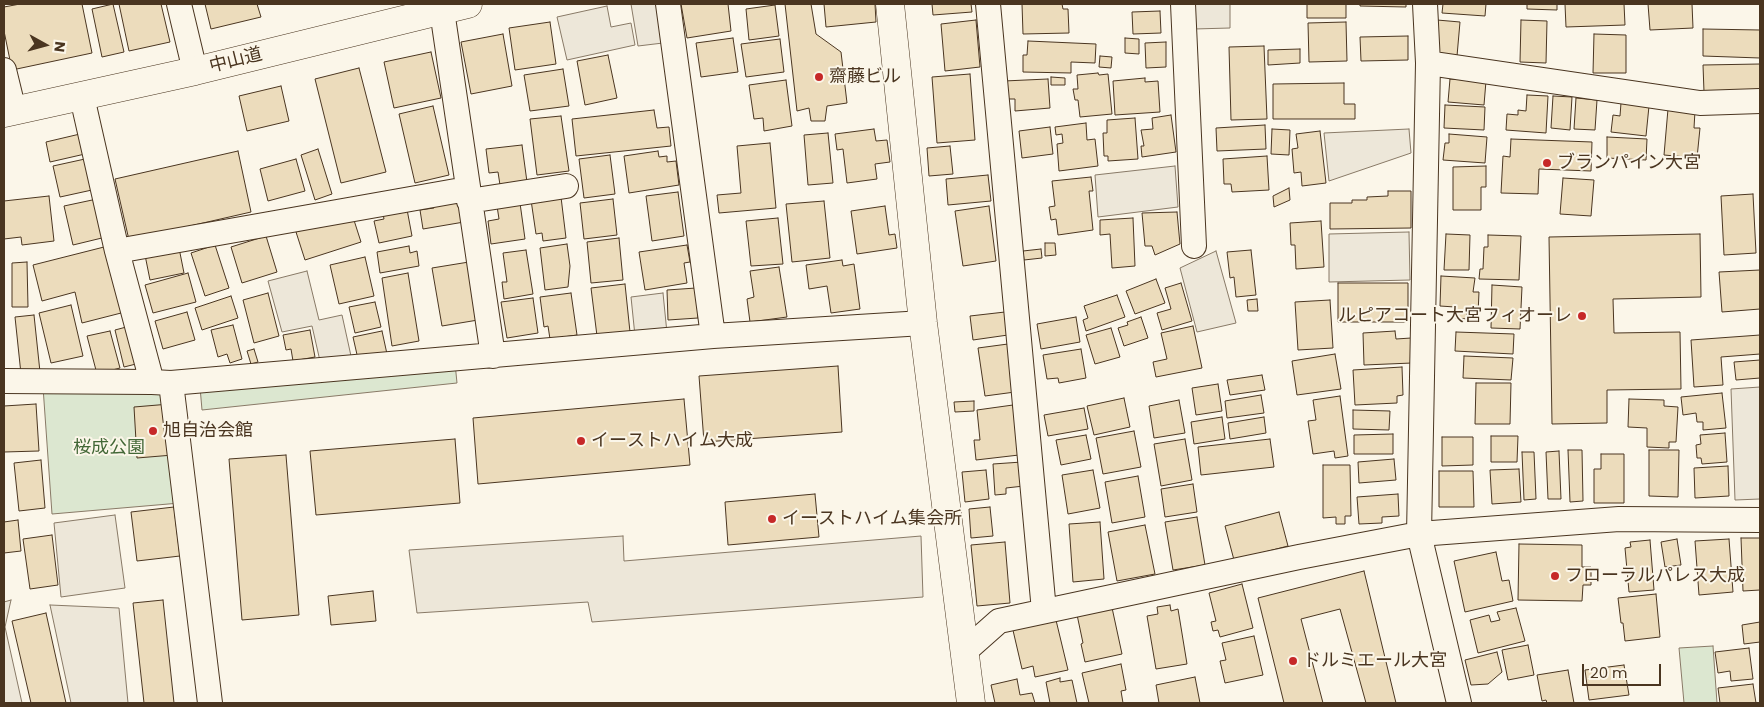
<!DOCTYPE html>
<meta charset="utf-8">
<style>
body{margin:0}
#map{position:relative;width:1764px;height:707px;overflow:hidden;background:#fbf6e9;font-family:Poppins,sans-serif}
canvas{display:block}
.frame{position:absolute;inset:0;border:5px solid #4a3520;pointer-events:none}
.north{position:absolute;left:20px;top:20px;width:50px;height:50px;-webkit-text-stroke:4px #fbf6e9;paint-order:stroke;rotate:97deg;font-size:14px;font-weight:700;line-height:20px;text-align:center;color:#4a3520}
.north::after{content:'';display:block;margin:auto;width:18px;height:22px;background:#4a3520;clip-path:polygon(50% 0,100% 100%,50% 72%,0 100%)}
.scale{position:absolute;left:1582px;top:664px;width:79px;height:22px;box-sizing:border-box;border:2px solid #4a3520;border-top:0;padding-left:6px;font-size:15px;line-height:18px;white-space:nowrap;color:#4a3520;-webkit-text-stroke:4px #fbf6e9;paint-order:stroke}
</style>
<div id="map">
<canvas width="1764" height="707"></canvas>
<div class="frame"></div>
<div class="north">N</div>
<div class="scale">20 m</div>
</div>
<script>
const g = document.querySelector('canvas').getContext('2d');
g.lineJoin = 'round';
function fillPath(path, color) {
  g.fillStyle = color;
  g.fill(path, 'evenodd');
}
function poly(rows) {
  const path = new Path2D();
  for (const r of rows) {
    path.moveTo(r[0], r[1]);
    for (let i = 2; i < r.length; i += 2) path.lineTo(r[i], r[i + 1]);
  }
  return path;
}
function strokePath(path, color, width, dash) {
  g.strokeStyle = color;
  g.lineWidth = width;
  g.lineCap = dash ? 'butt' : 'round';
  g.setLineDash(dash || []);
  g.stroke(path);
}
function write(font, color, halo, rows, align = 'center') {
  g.font = font + ' Poppins,"Noto Sans JP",sans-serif';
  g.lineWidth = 4;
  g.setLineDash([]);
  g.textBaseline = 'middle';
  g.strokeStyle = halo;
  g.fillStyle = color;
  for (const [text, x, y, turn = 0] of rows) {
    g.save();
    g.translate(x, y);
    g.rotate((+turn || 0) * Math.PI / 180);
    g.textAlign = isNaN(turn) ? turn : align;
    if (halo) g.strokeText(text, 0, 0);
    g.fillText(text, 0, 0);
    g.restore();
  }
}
const green = poly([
 [455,363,457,383,202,410,200,387,455,363],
 [43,387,167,388,180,503,52,514,43,387],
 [1713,646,1717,703,1684,703,1679,648,1713,646]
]);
const parking = poly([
 [631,4,657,4,663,43,638,46,631,4],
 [1194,4,1230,4,1230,28,1194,29,1194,4],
 [607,6,611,27,631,23,635,45,567,60,557,17,607,6],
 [1409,129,1411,153,1329,181,1324,133,1409,129],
 [1175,166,1178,207,1098,217,1095,175,1175,166],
 [1409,232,1410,280,1329,282,1329,234,1409,232],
 [1216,251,1236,323,1197,332,1180,268,1216,251],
 [307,271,319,320,342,315,351,356,320,361,312,326,282,332,268,281,307,271],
 [663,293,667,333,635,336,631,297,663,293],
 [1760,387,1760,499,1735,500,1731,389,1760,387],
 [115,515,125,588,61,597,54,523,115,515],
 [623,536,624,561,921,536,923,597,592,622,588,602,417,613,409,550,623,536],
 [11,600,5,627,22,703,4,703,4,602,11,600],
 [50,605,119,608,128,703,71,703,50,605]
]);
const building = poly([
 [20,4,82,4,92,53,12,70,4,31,4,7,20,4],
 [113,4,124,52,102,57,92,9,113,4],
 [119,4,161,4,170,42,129,51,119,4],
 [205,4,257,4,261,17,211,29,205,4],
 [681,4,728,4,731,31,687,38,681,4],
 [785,4,811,4,816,34,841,52,847,103,827,106,825,121,811,121,809,108,797,111,785,4],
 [824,4,875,4,876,22,826,27,824,4],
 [932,4,971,4,972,12,933,15,932,4],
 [1022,4,1062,4,1063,9,1068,9,1069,33,1023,34,1022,4],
 [1307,4,1346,4,1346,18,1307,18,1307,4],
 [1360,4,1406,4,1406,7,1360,6,1360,4],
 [1443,4,1486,4,1485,16,1442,13,1443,4],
 [1527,4,1557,4,1557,10,1527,9,1527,4],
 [1565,4,1624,4,1625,25,1566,27,1565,4],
 [1648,4,1692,4,1693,28,1650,30,1648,4],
 [775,5,779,36,749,40,746,9,775,5],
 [1160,11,1161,33,1133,34,1132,12,1160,11],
 [976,20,980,67,945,71,941,24,976,20],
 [1437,20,1460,22,1457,56,1434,53,1437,20],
 [1521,20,1547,21,1546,63,1520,62,1521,20],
 [550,22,556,64,515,70,509,28,550,22],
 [1346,22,1347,61,1309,62,1308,23,1346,22],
 [1703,29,1760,30,1760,58,1703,56,1703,29],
 [503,34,512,86,471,94,461,42,503,34],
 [1594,34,1626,35,1626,73,1593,73,1594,34],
 [1408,36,1408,60,1361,61,1360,37,1408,36],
 [733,38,738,72,701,77,696,43,733,38],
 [1125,38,1139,39,1139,54,1125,53,1125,38],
 [780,39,784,72,746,77,741,44,780,39],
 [1028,41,1096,44,1095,63,1071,62,1071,73,1023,72,1023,55,1027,55,1028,41],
 [1166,42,1166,67,1146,68,1145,43,1166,42],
 [1264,46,1267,119,1231,120,1229,47,1264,46],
 [1300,49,1300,63,1268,65,1268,50,1300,49],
 [431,52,441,98,394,108,384,62,431,52],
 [608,55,617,98,585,105,577,61,608,55],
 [1100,56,1112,57,1111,68,1099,67,1100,56],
 [1760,64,1760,90,1704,92,1703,65,1760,64],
 [359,68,386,172,341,183,315,79,359,68],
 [563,69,569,106,530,111,524,75,563,69],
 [1098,73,1099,75,1108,74,1112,114,1080,117,1078,100,1075,100,1073,89,1078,89,1077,75,1098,73],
 [970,74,975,140,937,143,932,77,970,74],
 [1051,77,1065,78,1065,85,1051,85,1051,77],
 [1145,78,1145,82,1158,81,1160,112,1115,115,1113,81,1145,78],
 [1048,79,1050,108,1015,111,1015,99,1005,99,1004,81,1048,79],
 [1450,79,1486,81,1484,105,1448,102,1450,79],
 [786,80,792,126,764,131,763,118,754,119,749,85,786,80],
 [1344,83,1344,104,1355,104,1355,119,1273,119,1273,84,1344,83],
 [281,86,289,121,247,131,239,96,281,86],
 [1527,95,1548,96,1546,133,1506,130,1507,114,1518,115,1518,110,1526,111,1527,95],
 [1553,96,1572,97,1570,130,1551,128,1553,96],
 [1576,98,1597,100,1595,130,1574,129,1576,98],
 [1621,103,1649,106,1646,136,1611,132,1613,115,1620,116,1621,103],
 [1445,105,1485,107,1484,130,1444,128,1445,105],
 [433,106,449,175,415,183,399,114,433,106],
 [1668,109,1695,111,1694,128,1700,128,1697,158,1664,155,1668,109],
 [654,110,657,128,669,127,671,146,576,156,572,119,654,110],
 [1171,115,1176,152,1142,157,1141,146,1144,146,1141,130,1153,129,1152,118,1171,115],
 [561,116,569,171,537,175,530,119,561,116],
 [1135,118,1138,159,1108,161,1108,156,1104,156,1103,133,1107,133,1107,120,1135,118],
 [1086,123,1087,140,1095,139,1098,166,1059,171,1057,144,1063,143,1062,134,1056,135,1055,127,1086,123],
 [1265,125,1266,149,1217,151,1216,128,1265,125],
 [1050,127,1053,154,1022,158,1019,131,1050,127],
 [874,129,876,141,887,140,890,162,875,164,877,179,847,183,843,149,837,150,835,134,874,129],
 [1272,129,1290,130,1289,155,1271,154,1272,129],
 [1320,131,1326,183,1302,186,1301,172,1294,173,1292,149,1298,148,1296,134,1320,131],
 [828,133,833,183,808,185,804,135,828,133],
 [80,134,85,154,50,162,46,142,80,134],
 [1449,134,1487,137,1485,163,1443,160,1445,143,1449,143,1449,134],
 [1607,137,1647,139,1646,160,1607,158,1607,137],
 [1511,139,1592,142,1591,171,1539,169,1538,194,1501,193,1503,156,1510,157,1511,139],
 [770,143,776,208,719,213,717,195,741,193,737,146,770,143],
 [522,145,527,182,500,185,498,172,489,173,486,149,522,145],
 [950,146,953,174,929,176,927,148,950,146],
 [318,149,332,194,315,200,301,155,318,149],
 [238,151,251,212,129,240,115,179,238,151],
 [658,151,659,157,667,156,667,162,676,161,679,185,629,193,624,156,658,151],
 [610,155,615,194,584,198,579,159,610,155],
 [1267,156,1269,190,1232,192,1231,184,1224,184,1223,159,1267,156],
 [85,159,92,190,60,197,53,166,85,159],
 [296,159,305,191,268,201,260,169,296,159],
 [1486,166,1486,187,1481,187,1481,210,1453,210,1453,167,1486,166],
 [988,175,991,201,948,205,946,179,988,175],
 [1091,177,1093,191,1089,191,1093,230,1058,235,1056,219,1051,220,1049,207,1055,206,1052,181,1091,177],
 [1563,178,1594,180,1591,216,1560,214,1563,178],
 [1289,188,1290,200,1274,207,1273,196,1289,188],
 [1388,191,1411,191,1411,228,1330,229,1330,203,1352,203,1352,200,1367,200,1367,197,1388,196,1388,191],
 [678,192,684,236,652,241,646,196,678,192],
 [459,193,464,222,423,229,420,210,434,208,432,198,459,193],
 [1753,194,1756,253,1724,255,1721,196,1753,194],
 [49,196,54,241,22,245,21,237,4,239,4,201,49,196],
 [561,197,566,238,543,241,542,233,536,234,531,200,561,197],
 [97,199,106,237,73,245,64,206,97,199],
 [613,199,617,235,584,239,580,203,613,199],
 [824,201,830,258,792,262,786,204,824,201],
 [520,203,525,239,491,244,488,221,499,219,497,206,520,203],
 [406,204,412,236,379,243,374,221,384,219,382,209,406,204],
 [885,206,889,235,895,234,897,248,857,254,851,211,885,206],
 [989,206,996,261,963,266,955,211,989,206],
 [1177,212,1180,244,1155,255,1152,246,1145,246,1142,213,1177,212],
 [352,214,361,242,305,260,296,232,352,214],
 [778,218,783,264,751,266,746,221,778,218],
 [1133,218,1135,266,1112,268,1110,234,1100,235,1100,220,1133,218],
 [1321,221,1324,267,1296,269,1295,245,1291,245,1290,223,1321,221],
 [1446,234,1470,235,1469,270,1444,270,1446,234],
 [1700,234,1701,297,1613,299,1614,333,1680,332,1681,389,1607,390,1607,423,1552,424,1549,237,1700,234],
 [1488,235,1521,236,1519,280,1479,279,1480,269,1483,269,1484,247,1488,247,1488,235],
 [266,236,277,272,242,283,231,247,266,236],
 [619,238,623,280,591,283,587,242,619,238],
 [1045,243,1055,243,1056,255,1045,256,1045,243],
 [567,244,570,266,568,287,545,290,540,248,567,244],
 [215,245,229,288,205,296,191,253,215,245],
 [687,245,690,262,684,263,687,283,645,290,639,252,687,245],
 [108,246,125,312,82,323,75,292,42,301,33,265,108,246],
 [409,246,410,253,417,251,419,266,380,273,377,252,409,246],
 [179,248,184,273,150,280,145,255,179,248],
 [1041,249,1042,258,1024,260,1023,251,1041,249],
 [526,250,533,294,504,299,502,282,507,282,503,253,526,250],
 [1251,250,1256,295,1236,297,1234,277,1230,278,1227,252,1251,250],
 [365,257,374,296,339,304,330,265,365,257],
 [842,260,843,266,854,264,860,309,831,313,827,286,809,289,806,265,842,260],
 [27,262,28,307,12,307,12,263,27,262],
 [469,262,478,320,442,326,432,268,469,262],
 [779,267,787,317,750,322,747,299,754,297,750,271,779,267],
 [1760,270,1760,309,1722,312,1719,272,1760,270],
 [188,273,196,302,153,313,145,285,188,273],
 [408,273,419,341,392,346,382,278,408,273],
 [1441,276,1475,278,1473,292,1479,292,1478,314,1467,313,1467,319,1455,318,1455,307,1440,306,1441,276],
 [1156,279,1165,303,1135,314,1126,291,1156,279],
 [1181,283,1192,321,1162,330,1157,313,1171,309,1165,288,1181,283],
 [1338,283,1408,283,1408,322,1338,322,1338,283],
 [625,284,630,332,597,336,591,288,625,284],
 [1492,285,1522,287,1520,329,1491,328,1492,285],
 [696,288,698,318,668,320,667,290,696,288],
 [268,293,279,336,254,343,243,300,268,293],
 [571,293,577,335,550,339,548,326,544,327,540,297,571,293],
 [1117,295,1125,317,1086,331,1083,320,1088,318,1084,306,1117,295],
 [231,296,238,318,202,330,195,308,231,296],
 [533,298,538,333,507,338,501,302,533,298],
 [1257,299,1258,311,1248,311,1247,300,1257,299],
 [1330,300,1333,348,1298,350,1295,302,1330,300],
 [375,302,381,327,355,333,349,307,375,302],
 [71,305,83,356,51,363,39,313,71,305],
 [187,312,195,340,163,349,155,321,187,312],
 [1005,312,1008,335,973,340,970,316,1005,312],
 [34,315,40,372,21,374,15,317,34,315],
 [1076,317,1080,342,1041,349,1037,324,1076,317],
 [1141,317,1148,338,1124,346,1118,328,1128,325,1127,322,1141,317],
 [233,325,242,359,230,363,227,354,218,357,211,330,233,325],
 [130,326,140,363,124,367,115,330,130,326],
 [1193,326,1202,368,1156,377,1153,362,1167,359,1161,333,1193,326],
 [1111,328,1120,357,1095,364,1086,335,1111,328],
 [310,330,315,357,293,361,291,349,286,350,283,335,310,330],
 [110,331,120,368,97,374,87,336,110,331],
 [382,331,387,354,358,359,353,337,382,331],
 [1395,331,1396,339,1411,338,1412,363,1364,365,1363,333,1395,331],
 [1456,332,1514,334,1513,354,1455,351,1456,332],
 [1760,335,1760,354,1721,357,1723,385,1694,387,1691,340,1760,335],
 [1008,344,1015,392,985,396,978,348,1008,344],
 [254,349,258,362,251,364,247,351,254,349],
 [1081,349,1086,378,1059,383,1058,378,1047,379,1043,355,1081,349],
 [1335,354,1341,389,1297,395,1292,361,1335,354],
 [1464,356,1513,358,1511,380,1463,378,1464,356],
 [1760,360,1760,378,1736,380,1734,362,1760,360],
 [838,366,842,432,704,442,699,376,838,366],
 [1402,367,1403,395,1397,396,1397,403,1355,405,1353,370,1402,367],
 [1262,375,1265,390,1230,395,1227,380,1262,375],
 [1476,383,1511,383,1510,424,1475,424,1476,383],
 [1218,384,1222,411,1196,415,1192,388,1218,384],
 [1722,393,1726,428,1703,430,1703,422,1697,422,1696,413,1683,415,1681,397,1722,393],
 [1261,395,1264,413,1227,418,1225,401,1261,395],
 [1340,396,1348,456,1335,458,1334,451,1313,454,1308,421,1316,420,1313,400,1340,396],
 [1124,398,1130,427,1094,435,1087,406,1124,398],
 [684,399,690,465,478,484,473,418,684,399],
 [1629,399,1664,400,1664,406,1678,407,1676,442,1669,442,1669,448,1647,447,1647,428,1628,427,1629,399],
 [1179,400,1185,433,1154,438,1149,406,1179,400],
 [974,401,974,411,955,412,954,402,974,401],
 [36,404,39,451,4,452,4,406,36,404],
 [170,404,173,455,137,458,134,407,170,404],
 [1013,405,1019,455,976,460,974,440,980,440,977,410,1013,405],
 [1084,408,1088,429,1048,436,1044,415,1084,408],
 [1353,410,1390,411,1389,430,1353,429,1353,410],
 [1222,417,1225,439,1194,444,1191,422,1222,417],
 [1264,417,1266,433,1230,439,1228,423,1264,417],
 [1134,431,1141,467,1103,474,1096,438,1134,431],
 [1725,433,1727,462,1702,464,1701,458,1697,458,1696,445,1701,444,1700,435,1725,433],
 [1393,434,1393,454,1354,454,1354,435,1393,434],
 [1086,435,1091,459,1061,465,1056,440,1086,435],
 [1491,436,1518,436,1517,462,1491,462,1491,436],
 [1442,437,1473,437,1473,465,1442,466,1442,437],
 [455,439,460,503,316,515,310,451,455,439],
 [1185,439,1192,480,1161,486,1154,444,1185,439],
 [1270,439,1274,467,1201,475,1198,447,1270,439],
 [1568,450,1582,450,1583,501,1570,502,1568,450],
 [1649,450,1679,450,1678,497,1649,496,1649,450],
 [1559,451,1561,499,1548,499,1546,452,1559,451],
 [1522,452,1534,452,1536,499,1524,500,1522,452],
 [1601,454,1624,454,1624,503,1594,503,1594,469,1601,469,1601,454],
 [286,455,299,615,242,620,229,459,286,455],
 [1394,459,1396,480,1359,483,1358,462,1394,459],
 [41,460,45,508,19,511,14,463,41,460],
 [1022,462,1024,486,1006,488,1006,494,995,495,993,464,1022,462],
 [1323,465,1350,465,1351,516,1345,516,1345,524,1336,524,1336,517,1323,518,1323,465],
 [1728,466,1729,496,1695,498,1694,468,1728,466],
 [1519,469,1521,502,1492,504,1490,470,1519,469],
 [986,470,989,499,965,502,962,472,986,470],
 [1093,470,1100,508,1068,514,1062,475,1093,470],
 [1439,471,1473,471,1474,507,1439,507,1439,471],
 [1138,476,1145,517,1112,523,1105,482,1138,476],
 [1193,484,1197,512,1165,517,1161,489,1193,484],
 [815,494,819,537,728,545,725,502,815,494],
 [1398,494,1399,516,1382,517,1382,523,1359,524,1357,497,1398,494],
 [174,507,180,556,137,561,131,512,174,507],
 [990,507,993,536,971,538,969,509,990,507],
 [1279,512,1288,546,1234,560,1225,526,1279,512],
 [1197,517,1205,565,1173,570,1165,522,1197,517],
 [18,520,21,551,4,553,4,522,18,520],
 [1100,522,1104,579,1073,582,1069,524,1100,522],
 [1145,525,1155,574,1117,581,1108,532,1145,525],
 [52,535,58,585,30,589,23,539,52,535],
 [1741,538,1760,538,1760,590,1743,591,1741,538],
 [1677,539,1681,565,1665,567,1661,542,1677,539],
 [1729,539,1733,592,1699,595,1695,541,1729,539],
 [1650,540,1654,590,1629,592,1625,548,1631,547,1630,542,1650,540],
 [1005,542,1010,603,977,606,971,545,1005,542],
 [1519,544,1582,545,1582,567,1591,567,1591,585,1583,585,1582,601,1518,600,1519,544],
 [1496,552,1502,581,1509,580,1513,601,1465,612,1454,561,1496,552],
 [1364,571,1396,703,1366,703,1340,609,1301,619,1323,703,1284,703,1258,598,1364,571],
 [1242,584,1253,628,1220,637,1218,630,1213,631,1211,622,1216,621,1209,593,1242,584],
 [373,591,376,621,331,625,328,596,373,591],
 [1656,594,1660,637,1625,641,1623,623,1621,623,1618,598,1656,594],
 [163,600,174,703,144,703,133,603,163,600],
 [1111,603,1122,654,1085,662,1081,644,1083,643,1076,610,1111,603],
 [1170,605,1171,611,1178,609,1187,664,1156,669,1147,616,1158,614,1157,607,1170,605],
 [1516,608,1525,641,1478,653,1470,620,1489,615,1491,622,1500,620,1497,612,1516,608],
 [46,613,66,703,31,703,12,621,46,613],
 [1055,616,1068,670,1035,677,1033,666,1022,669,1012,626,1055,616],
 [1760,622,1760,642,1744,644,1742,625,1760,622],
 [1254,636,1263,675,1225,683,1220,661,1226,660,1222,643,1254,636],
 [1528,645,1534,675,1508,680,1502,650,1528,645],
 [1749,648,1753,679,1731,681,1730,671,1718,673,1715,652,1749,648],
 [1497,652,1502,672,1488,684,1471,685,1465,660,1497,652],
 [1121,664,1126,690,1121,691,1123,703,1089,703,1082,673,1121,664],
 [1624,665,1629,695,1589,700,1585,670,1624,665],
 [1568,670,1574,703,1547,703,1546,700,1542,701,1537,675,1568,670],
 [1195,677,1200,703,1159,703,1156,685,1195,677],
 [1060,678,1060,682,1072,680,1077,703,1050,703,1046,682,1060,678],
 [1017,679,1020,695,1032,693,1035,703,995,703,991,685,1017,679],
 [1753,684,1756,703,1720,703,1718,688,1753,684]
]);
const minor = poly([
 [179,4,195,71],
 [441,4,493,356],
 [668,4,713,336],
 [988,4,1044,611],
 [1183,4,1194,246],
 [1425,4,1428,63,1419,534,1459,703],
 [1428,63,1700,103,1760,101],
 [4,70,14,111],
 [82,97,117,251,152,382],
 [469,201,566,186],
 [117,251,467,189],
 [4,381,152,382,171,383,713,336,923,323],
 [171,383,210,703],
 [964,652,999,621,1299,557,1419,534,1619,519,1760,520]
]);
const tertiary = poly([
 [890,4,923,323,971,703]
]);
const trunk = poly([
 [4,113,195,71,468,4]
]);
const markers = [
 [819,77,5,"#c62828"],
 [1547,163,5,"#c62828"],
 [1582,316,5,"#c62828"],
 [153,431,5,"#c62828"],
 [581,441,5,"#c62828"],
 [772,519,5,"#c62828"],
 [1555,576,5,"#c62828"],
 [1293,661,5,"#c62828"]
];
const streetNames = [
 ["中山道",236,61,-14]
];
const poiNames = [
 ["齋藤ビル",829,77],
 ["ブランパイン大宮",1557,163],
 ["ルピアコート大宮フィオーレ",1572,316,"right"],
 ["旭自治会館",163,431],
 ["イーストハイム大成",591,441],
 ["イーストハイム集会所",782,519],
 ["フローラルパレス大成",1565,576],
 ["ドルミエール大宮",1303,661]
];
const parkNames = [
 ["桜成公園",109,448]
];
fillPath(green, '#dce7d0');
strokePath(green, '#887966', 1);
fillPath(parking, '#ede7d9');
strokePath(parking, '#887966', 1);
fillPath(building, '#ecdcbc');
strokePath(building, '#4a3520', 1);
strokePath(minor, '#4a3520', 26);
strokePath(tertiary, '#4a3520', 29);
strokePath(trunk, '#4a3520', 29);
strokePath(minor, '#fbf6e9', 24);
strokePath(tertiary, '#fbf6e9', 28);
strokePath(trunk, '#fbf6e9', 28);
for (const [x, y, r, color] of markers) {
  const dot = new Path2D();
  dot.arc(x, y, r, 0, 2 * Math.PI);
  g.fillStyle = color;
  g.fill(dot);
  strokePath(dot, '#fbf6e9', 2);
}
write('18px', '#4a3520', '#fbf6e9', streetNames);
write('18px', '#4a3520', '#fbf6e9', poiNames, 'left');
write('18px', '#436837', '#fbf6e9', parkNames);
</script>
